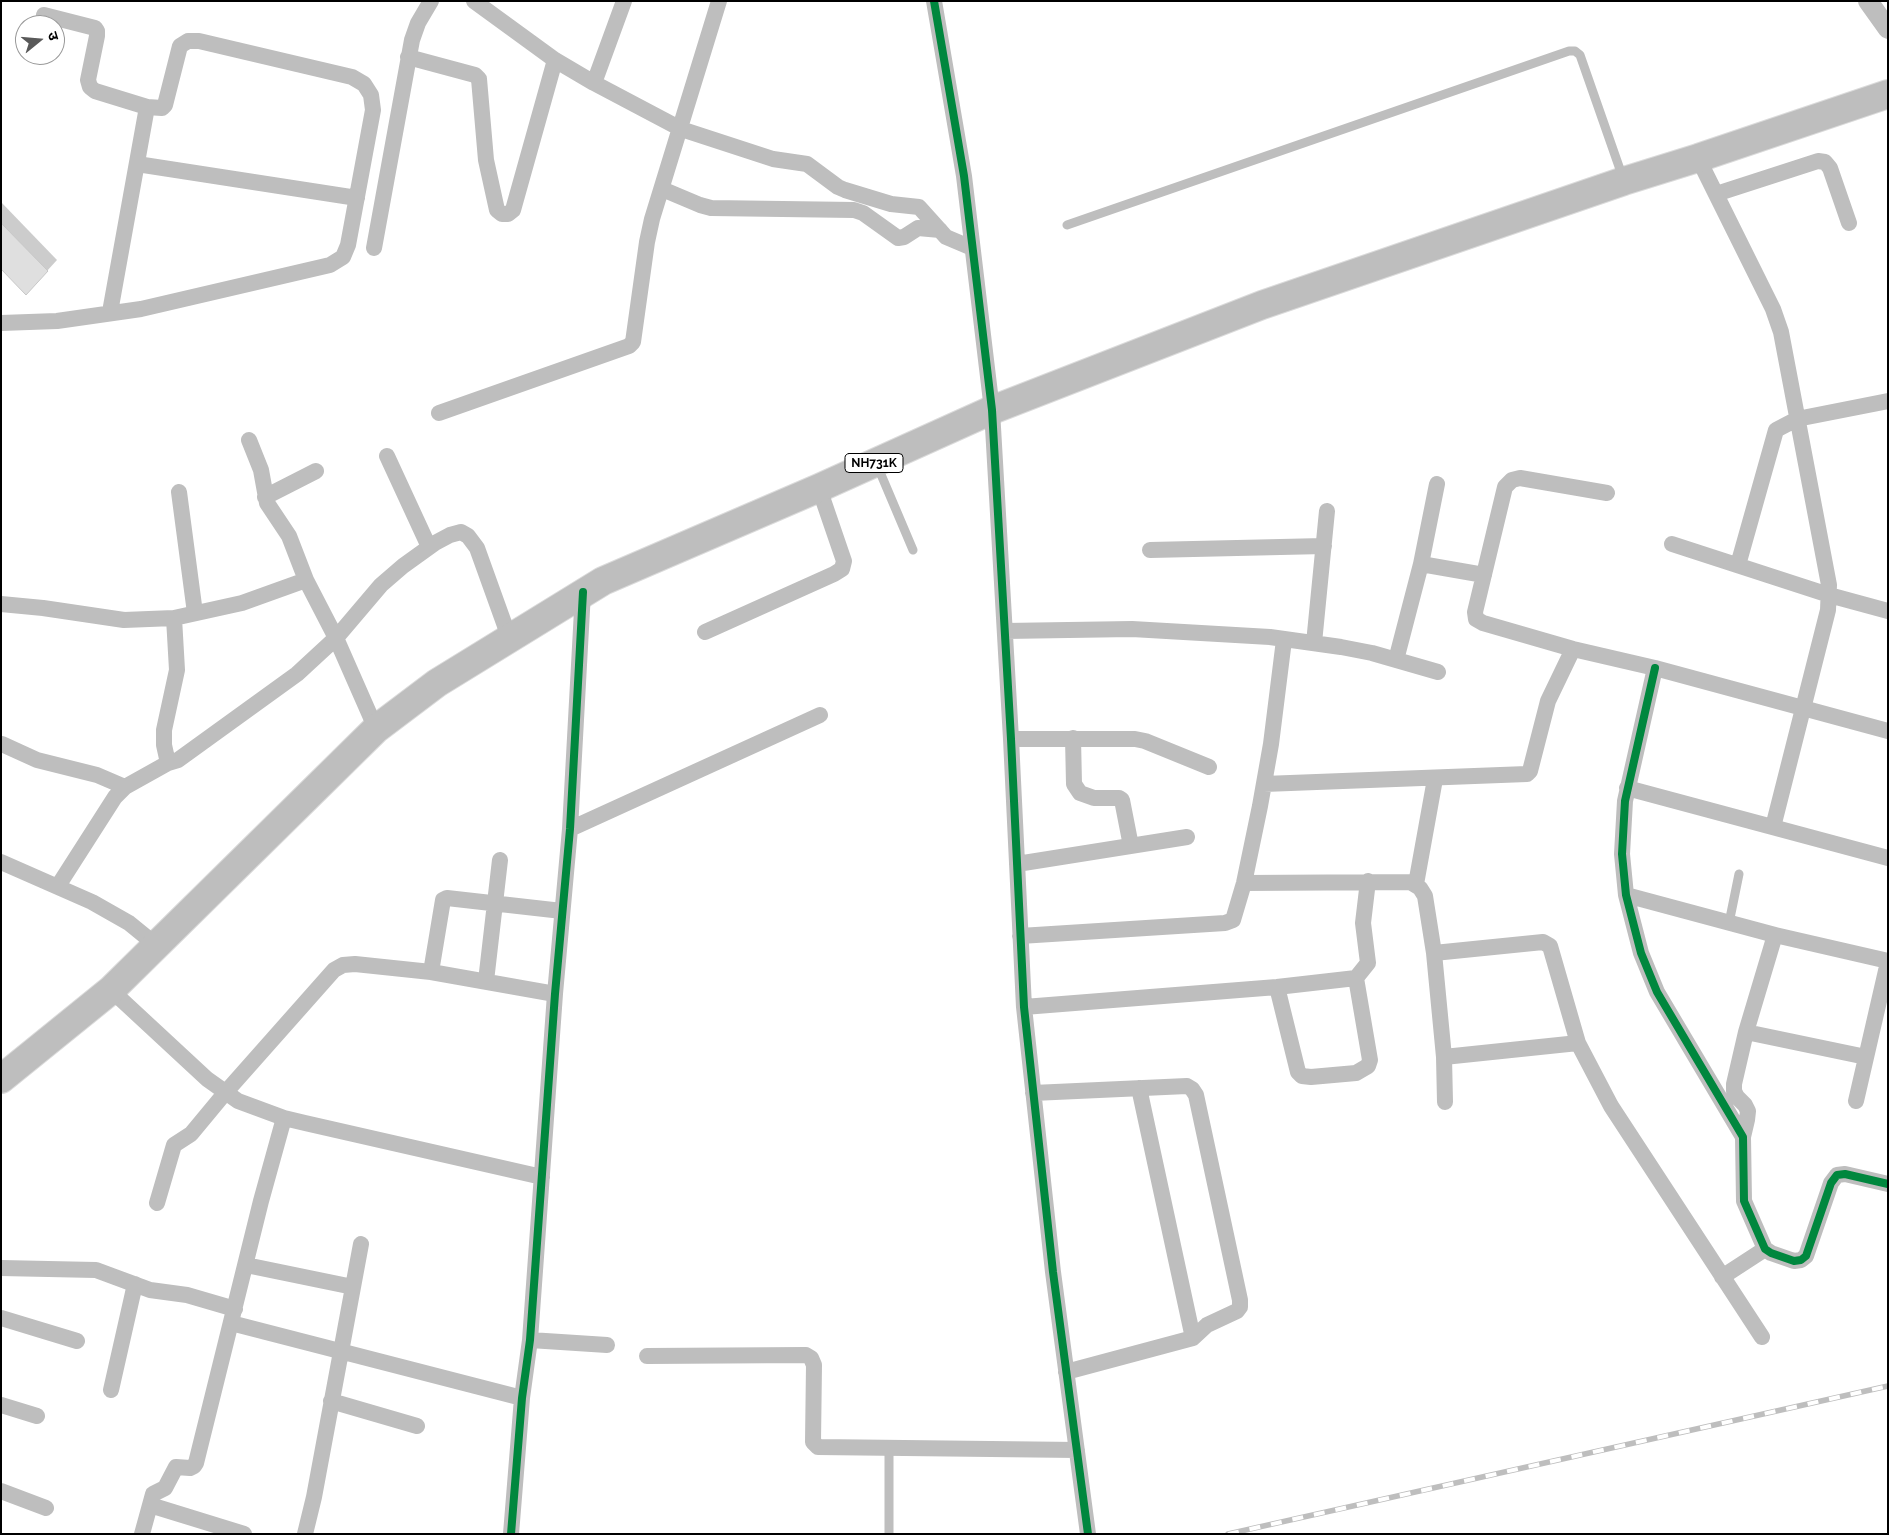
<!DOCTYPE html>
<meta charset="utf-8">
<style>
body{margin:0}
#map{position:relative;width:1889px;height:1535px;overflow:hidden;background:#fff;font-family:Raleway,"Noto Sans Devanagari",sans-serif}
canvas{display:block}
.frame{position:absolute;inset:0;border:2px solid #000;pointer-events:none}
.north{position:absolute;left:15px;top:15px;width:50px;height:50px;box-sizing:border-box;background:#fff;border:1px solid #999;border-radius:50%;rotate:73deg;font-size:14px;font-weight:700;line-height:20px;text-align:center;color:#000}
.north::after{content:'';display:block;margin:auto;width:18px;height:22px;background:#595959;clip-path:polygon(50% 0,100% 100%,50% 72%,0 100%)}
</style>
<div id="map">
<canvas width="1889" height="1535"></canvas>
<div class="frame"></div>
<div class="north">उ</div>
</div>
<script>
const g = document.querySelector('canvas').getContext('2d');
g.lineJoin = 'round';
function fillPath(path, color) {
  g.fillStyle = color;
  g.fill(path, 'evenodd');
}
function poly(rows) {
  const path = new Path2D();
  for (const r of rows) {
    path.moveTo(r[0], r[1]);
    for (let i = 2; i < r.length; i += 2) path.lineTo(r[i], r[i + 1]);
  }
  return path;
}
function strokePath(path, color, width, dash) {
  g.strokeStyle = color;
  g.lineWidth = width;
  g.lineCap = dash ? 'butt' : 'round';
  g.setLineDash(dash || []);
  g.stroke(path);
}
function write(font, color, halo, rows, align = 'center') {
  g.font = font + ' Raleway,sans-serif';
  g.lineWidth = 4;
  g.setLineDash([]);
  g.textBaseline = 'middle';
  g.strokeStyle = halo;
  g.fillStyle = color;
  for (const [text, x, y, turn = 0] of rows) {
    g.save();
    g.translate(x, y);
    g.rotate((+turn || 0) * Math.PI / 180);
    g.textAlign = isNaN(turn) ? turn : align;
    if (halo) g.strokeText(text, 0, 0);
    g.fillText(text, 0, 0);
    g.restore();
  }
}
const shadow = poly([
 [1,202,57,260,36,283,1,267]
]);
const building = poly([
 [1,223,48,271,26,295,1,269,1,223]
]);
const service = poly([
 [1067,225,1569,51,1575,51,1580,55,1623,178],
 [877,465,913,550],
 [1729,923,1739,874],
 [889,1449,889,1534]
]);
const minor = poly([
 [474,1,555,60,594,83,681,129,773,159,807,164,838,187,845,190,891,204,919,207,946,237,972,248],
 [934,1,964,176,992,410,1011,739,1024,1007,1053,1272,1088,1534],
 [44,15,95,28,97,31,97,36,88,80,90,87,95,91,147,107,110,312],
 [408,57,475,75,479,79,486,160,497,210,502,214,508,214,513,210,555,60],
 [594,83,624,1],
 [1698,158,1773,309,1781,332,1829,585,1828,610,1773,827],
 [137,164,357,198],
 [662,189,700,205,711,208,854,210,863,213,898,238,904,237,918,228,940,230],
 [1716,194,1818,161,1825,162,1830,168,1849,223],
 [374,248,412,40,418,23,431,1],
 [1,323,57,321,141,309,330,265,343,257,348,245,373,110,371,95,364,84,352,77,199,41,188,41,180,46,165,105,162,108,147,107],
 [439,413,629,346,633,342,647,242,652,219,719,1],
 [249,440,261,470,267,503,289,536,306,580,336,638,376,729],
 [387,456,429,547],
 [179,492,195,613],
 [1607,493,1520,478,1512,480,1505,487,1475,612,1476,619,1483,623,1573,649,1655,668,1888,731],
 [265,497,316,471],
 [1672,544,1829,595,1888,611],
 [1150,550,1324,546],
 [1421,564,1484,575],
 [1738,565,1776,430,1797,419,1888,401],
 [1,604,43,608,124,620,174,618,242,603,306,580],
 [1005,631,1132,629,1270,637,1341,647,1372,653,1438,672],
 [705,632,834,574,842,569,844,561,819,488],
 [1314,643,1327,511],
 [1396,660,1421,564,1437,484],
 [1655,668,1625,801,1622,854,1626,895,1641,953,1657,992,1743,1137,1744,1201,1765,1249,1771,1253,1794,1261,1801,1260,1806,1256,1831,1183,1837,1175,1845,1174,1888,1184],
 [1073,738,1074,784,1080,793,1094,798,1119,798,1122,800,1131,846],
 [1011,739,1135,739,1145,741,1209,767],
 [2,744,37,760,97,775,125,787],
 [168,763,164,745,164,730,177,670,174,618],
 [1264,784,1527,774,1530,771,1548,701,1573,649],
 [1627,788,1888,858],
 [570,829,820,715],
 [1,862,92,902,129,923,156,945],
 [1017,864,1187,837],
 [1244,883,1410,882,1420,888,1425,896,1434,953,1444,1057,1445,1102],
 [1416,884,1435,779],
 [58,886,115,797,125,787,168,763,178,760,297,674,336,638,381,585,403,566,435,543,450,535,461,532,468,536,477,548,509,637],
 [1626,895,1775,935,1888,961],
 [1020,936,1225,923,1233,920,1244,883,1260,806,1271,744,1284,640],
 [1434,953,1543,942,1550,946,1578,1043,1611,1106,1762,1337],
 [431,972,443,900,447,898,562,911],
 [486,981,500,860],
 [1277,987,1298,1072,1302,1076,1311,1077,1356,1073,1368,1066,1370,1060,1356,978],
 [111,990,207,1079,238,1101,284,1118,305,1123,542,1177],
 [1024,1007,1277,987,1356,978,1368,963,1363,923,1368,881],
 [1746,1032,1866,1057],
 [1444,1057,1578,1043],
 [1139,1088,1193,1338],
 [1033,1093,1187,1086,1192,1089,1196,1095,1240,1300,1240,1307,1237,1311,1207,1325,1193,1338,1066,1372],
 [1856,1101,1888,962],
 [1743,1137,1747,1120,1748,1111,1745,1105,1737,1097,1734,1091,1734,1084,1746,1032,1775,935],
 [157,1203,174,1145,191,1134,225,1093,334,970,343,965,355,964,431,972,555,994],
 [246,1265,353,1287],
 [1,1268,96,1270,150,1290,187,1295,235,1309],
 [1722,1277,1765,1249],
 [1,1318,77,1341],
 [231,1323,522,1398],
 [530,1340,607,1345],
 [647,1356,806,1355,811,1358,814,1365,813,1442,818,1447,1077,1450],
 [111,1390,135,1284],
 [331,1401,417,1426],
 [1,1405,37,1416],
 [1,1491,46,1508],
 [150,1505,244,1534],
 [142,1534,153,1494,165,1488,176,1467,190,1468,194,1466,196,1463,261,1201,284,1118],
 [305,1534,314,1497,361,1244],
 [511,1534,522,1398,530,1340,555,994,570,829,583,592]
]);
const tertiary = poly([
 [1868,1,1888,29]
]);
const trunk = poly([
 [1,1079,111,990,376,729,437,683,603,581,819,488,992,410,1262,305,1624,181,1698,158,1888,94]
]);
const rail = poly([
 [1228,1534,1888,1386]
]);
const cycleway = poly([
 [934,1,964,176,992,410,1011,739,1024,1007,1053,1272,1088,1534],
 [1655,668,1625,801,1622,854,1626,895,1641,953,1657,992,1743,1137,1744,1201,1765,1249,1771,1253,1794,1261,1801,1260,1806,1256,1831,1183,1837,1175,1845,1174,1888,1184],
 [511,1534,522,1398,530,1340,555,994,570,829,583,592]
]);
const shields = [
 [874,463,58]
];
const shieldNames = [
 ["NH731K",874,463]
];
fillPath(shadow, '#0003');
fillPath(building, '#dfdfdf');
strokePath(building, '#c7c7c7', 1);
strokePath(trunk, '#dbdbdb', 30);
strokePath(service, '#bebebe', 9);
strokePath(minor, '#bebebe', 16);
strokePath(tertiary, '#bebebe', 20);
strokePath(trunk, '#bebebe', 28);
strokePath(rail, '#bebebe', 5.5);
strokePath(rail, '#fff', 4, [11]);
strokePath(cycleway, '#00873e', 8);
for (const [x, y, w] of shields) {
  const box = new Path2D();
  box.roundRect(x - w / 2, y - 9.5, w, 19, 4);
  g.fillStyle = '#fff';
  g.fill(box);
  strokePath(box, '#000', 1);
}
write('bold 12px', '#000', null, shieldNames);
</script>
